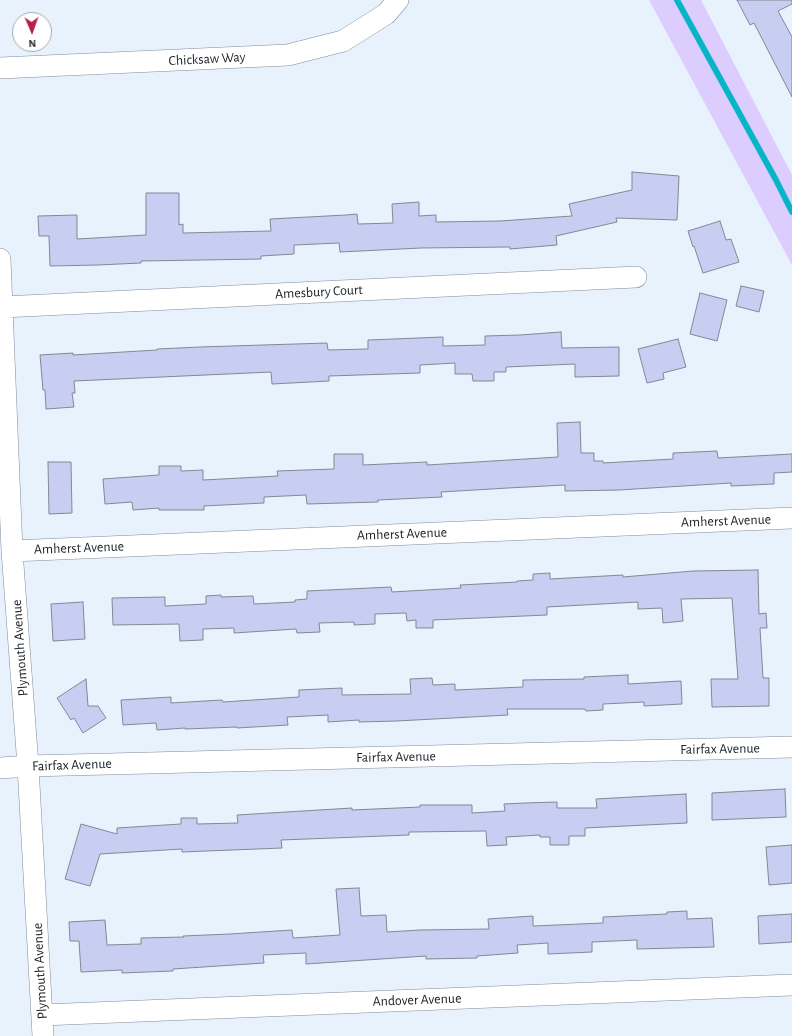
<!DOCTYPE html>
<style>
body{margin:0}
#map{position:relative;width:792px;height:1036px;overflow:hidden;background:#e8f2fd;font-family:"Alegreya Sans",sans-serif}
canvas{display:block}
.north{position:absolute;left:12px;top:12px;width:40px;height:40px;box-sizing:border-box;background:#fff;border:1px solid #a6a8aa;border-radius:50%;rotate:178deg;font-size:11px;font-weight:700;line-height:16px;text-align:center;color:#20252a}
.north::after{content:'';display:block;margin:auto;width:14px;height:18px;background:#b3214a;clip-path:polygon(50% 0,100% 100%,50% 72%,0 100%)}
</style>
<div id="map">
<canvas width="792" height="1036"></canvas>
<div class="north">N</div>
</div>
<script>
const g = document.querySelector('canvas').getContext('2d');
g.lineJoin = 'round';
function fillPath(path, color) {
  g.fillStyle = color;
  g.fill(path, 'evenodd');
}
function poly(rows) {
  const path = new Path2D();
  for (const r of rows) {
    path.moveTo(r[0], r[1]);
    for (let i = 2; i < r.length; i += 2) path.lineTo(r[i], r[i + 1]);
  }
  return path;
}
function strokePath(path, color, width, dash) {
  g.strokeStyle = color;
  g.lineWidth = width;
  g.lineCap = dash ? 'butt' : 'round';
  g.setLineDash(dash || []);
  g.stroke(path);
}
function write(font, color, halo, rows, align = 'center') {
  g.font = font + ' "Alegreya Sans",sans-serif';
  g.lineWidth = 3;
  g.setLineDash([]);
  g.textBaseline = 'middle';
  g.strokeStyle = halo;
  g.fillStyle = color;
  for (const [text, x, y, turn = 0] of rows) {
    g.save();
    g.translate(x, y);
    g.rotate((+turn || 0) * Math.PI / 180);
    g.textAlign = isNaN(turn) ? turn : align;
    if (halo) g.strokeText(text, 0, 0);
    g.fillText(text, 0, 0);
    g.restore();
  }
}
const green = poly([
 [649,0,701,0,792,175,792,265]
]);
const stream = poly([
 [677,0,776,180,792,212]
]);
const building = poly([
 [737,0,792,0,792,4,778,11,792,37,792,97,754,23,750,25,737,0],
 [632,172,679,176,677,220,616,218,617,222,556,236,557,245,510,249,510,247,421,248,340,252,339,243,294,245,294,254,261,256,261,259,141,261,141,263,98,265,50,266,49,236,39,236,38,216,77,215,77,239,146,235,146,193,179,193,179,225,183,224,183,233,271,231,270,219,346,215,357,214,358,224,393,223,392,204,419,202,419,216,436,215,436,222,500,221,572,216,569,204,632,190,632,172],
 [720,221,726,240,731,239,739,262,703,273,694,246,693,247,688,231,720,221],
 [741,286,764,291,759,312,736,306,741,286],
 [700,293,727,300,717,341,690,334,700,293],
 [561,332,562,348,619,347,619,376,575,377,575,364,506,367,506,372,494,372,494,381,473,381,472,374,455,374,455,363,420,365,420,373,329,376,329,381,272,384,271,372,74,381,75,393,72,393,74,407,46,409,45,390,43,390,40,355,73,353,73,355,157,350,157,349,200,347,327,343,328,350,368,349,368,340,443,337,443,346,485,345,485,336,520,335,561,332],
 [678,339,686,367,663,373,664,379,647,383,638,349,678,339],
 [580,422,581,453,594,453,594,461,603,461,603,463,673,459,673,453,717,451,718,458,792,454,792,472,774,473,774,484,731,486,731,483,619,490,565,491,565,485,508,488,441,492,442,497,378,500,378,502,307,504,306,495,264,497,264,503,204,506,204,510,159,510,159,508,133,510,132,502,105,504,103,479,159,475,159,466,181,466,181,471,203,470,203,480,278,476,277,471,334,469,334,454,363,454,363,465,427,462,427,465,558,457,557,423,580,422],
 [48,462,71,462,72,513,49,514,48,462],
 [758,570,759,614,766,613,767,628,760,628,763,678,769,678,769,706,712,707,711,679,738,679,732,598,681,599,683,621,663,623,662,608,638,609,638,602,547,607,547,615,433,620,433,628,416,628,416,620,407,621,406,613,375,614,375,624,354,625,354,622,319,623,320,632,297,633,296,629,234,633,234,628,203,629,203,640,180,641,179,624,113,625,112,598,165,597,165,606,206,604,206,596,221,595,221,597,253,596,254,604,295,602,295,600,307,599,307,591,391,587,392,592,461,588,460,585,517,582,517,581,533,580,533,574,550,573,550,579,623,575,623,577,693,571,758,570],
 [83,602,85,639,53,641,51,604,83,602],
 [628,675,628,684,681,681,682,704,644,706,644,702,603,704,603,710,586,711,585,709,507,709,508,715,397,721,359,722,359,720,328,722,328,715,287,717,288,725,237,728,237,727,185,729,185,728,157,730,156,723,123,725,121,700,171,697,171,703,222,700,223,702,299,697,299,690,342,688,342,695,411,694,410,679,432,678,433,685,455,684,455,690,523,687,523,680,584,679,584,677,628,675],
 [86,679,88,706,98,706,106,718,83,733,74,718,71,720,57,698,86,679],
 [785,789,786,817,712,820,712,793,785,789],
 [686,794,687,823,585,828,585,836,569,836,569,845,550,845,550,837,540,837,540,835,506,837,507,845,487,846,486,831,409,832,409,835,281,840,282,848,182,852,182,849,100,854,90,886,65,879,81,824,117,834,117,828,181,824,181,818,197,818,197,824,238,823,237,815,352,808,352,810,420,807,420,805,472,805,472,813,505,811,504,804,525,803,557,802,557,808,597,808,596,799,686,794],
 [792,845,792,883,769,885,766,847,792,845],
 [359,888,361,916,386,915,387,932,420,930,489,929,488,919,533,916,533,926,603,923,603,917,667,914,667,912,687,911,687,919,712,918,714,947,637,949,637,940,592,942,592,952,548,954,548,943,517,945,518,953,477,956,477,958,426,959,426,956,306,964,306,953,263,955,264,963,173,969,173,971,122,973,122,970,81,972,79,941,70,941,69,922,105,920,107,945,141,944,141,938,184,937,183,936,230,934,292,930,293,938,340,935,336,889,359,888],
 [792,914,792,942,759,944,758,916,792,914]
]);
const minor = poly([
 [0,68,288,55,343,41,386,14,398,0],
 [0,259,12,551,28,766,43,1036],
 [2,307,636,277],
 [12,551,792,518],
 [0,768,28,766,792,747],
 [42,1015,792,985]
]);
const streetNames = [
 ["Chicksaw Way",207,59,-3],
 ["Amesbury Court",319,292,-3],
 ["Amherst Avenue",726,521,-2],
 ["Amherst Avenue",402,534,-2],
 ["Amherst Avenue",79,548,-2],
 ["Plymouth Avenue",20,648,-94],
 ["Fairfax Avenue",720,749,-1],
 ["Fairfax Avenue",396,757,-1],
 ["Fairfax Avenue",72,765,-2],
 ["Plymouth Avenue",40,971,-93],
 ["Andover Avenue",417,1000,-2]
];
fillPath(green, '#ddccfe');
strokePath(stream, '#07b6c6', 6);
fillPath(building, '#c8cef1');
strokePath(building, '#838695', 1);
strokePath(minor, '#818c99', 22);
strokePath(minor, '#fff', 21);
write('14px', '#20252a', '#fff', streetNames);
</script>
